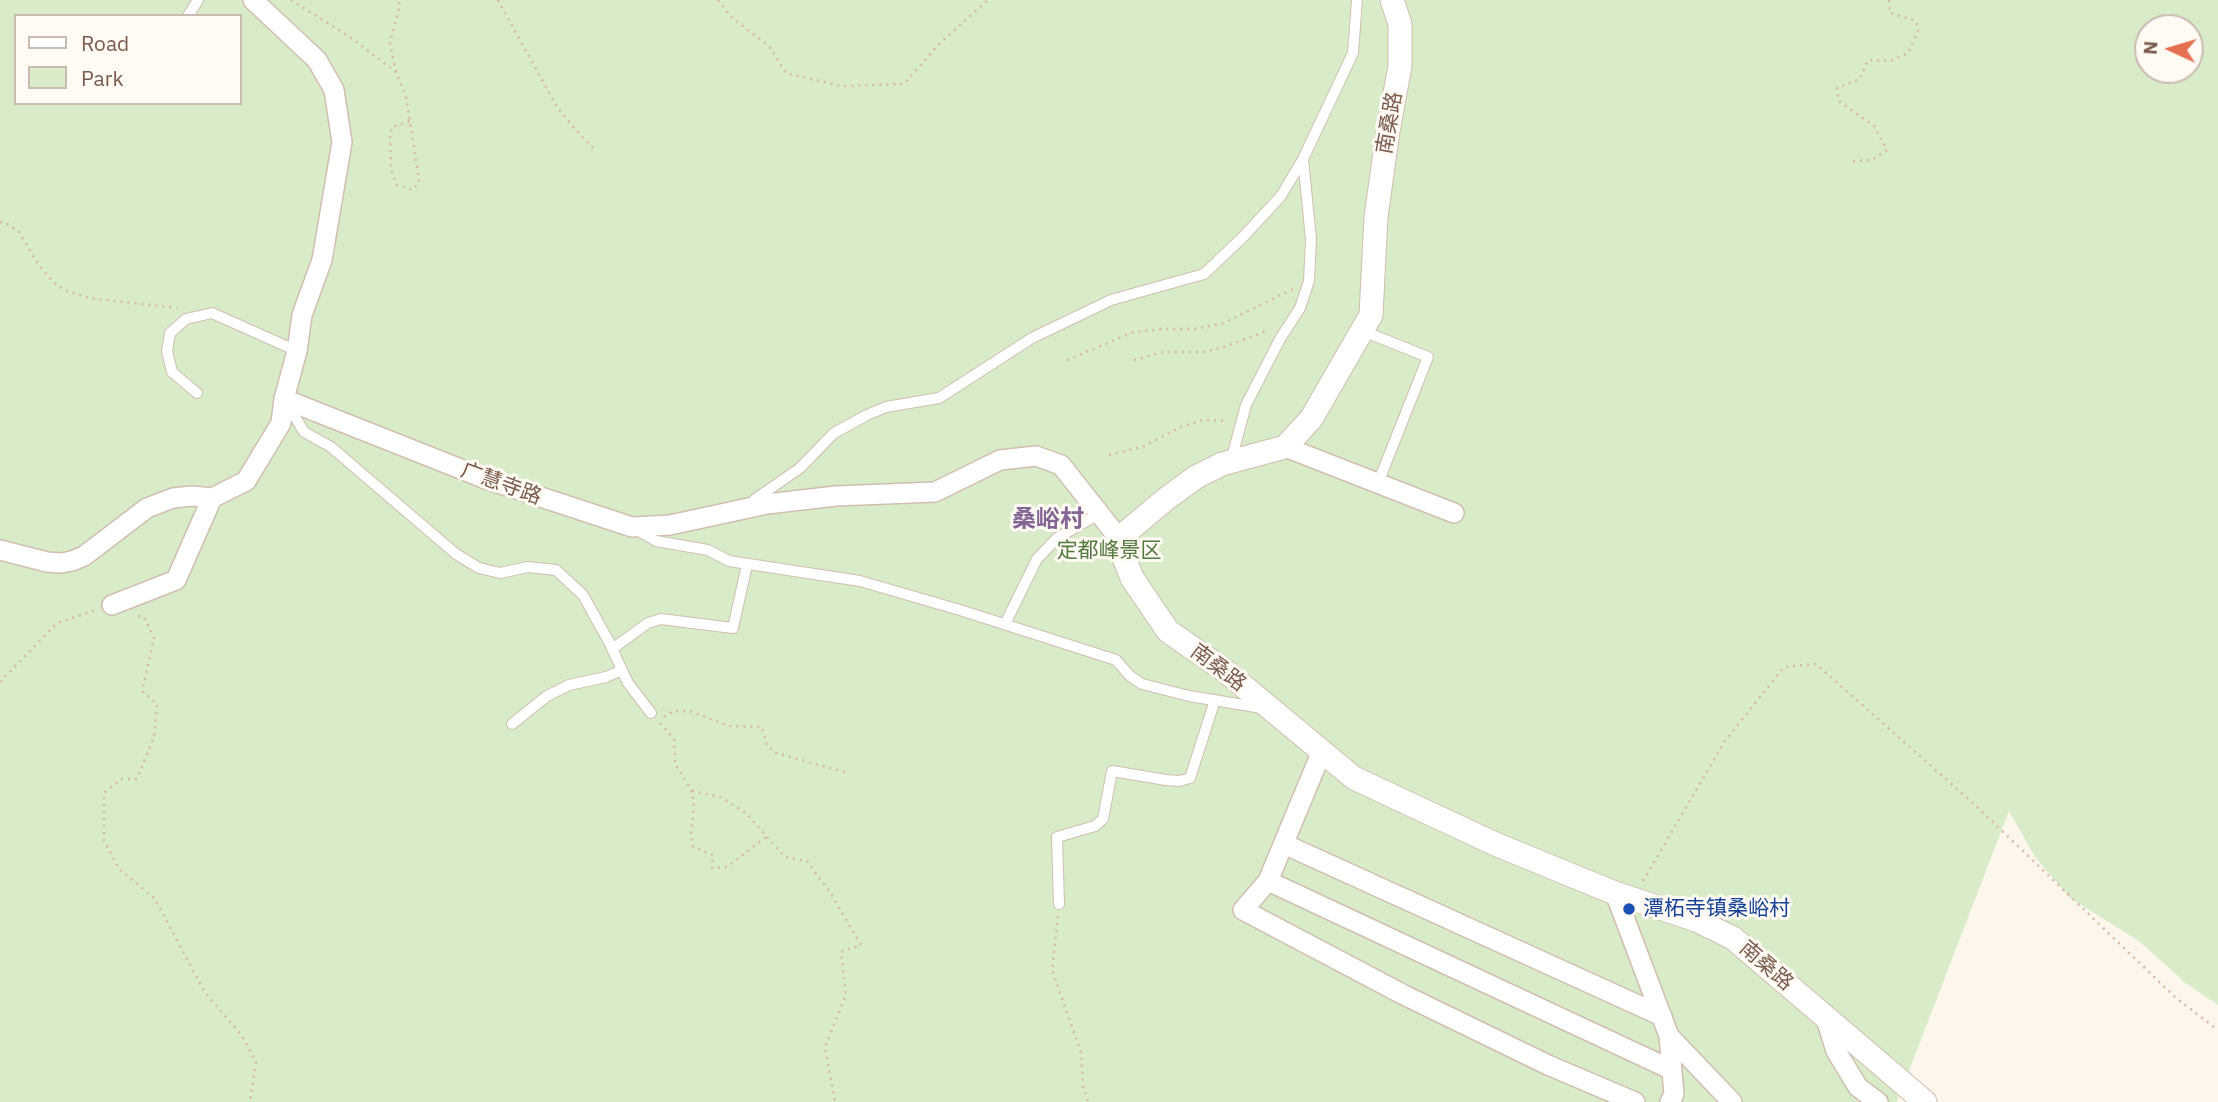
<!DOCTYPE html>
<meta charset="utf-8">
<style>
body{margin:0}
#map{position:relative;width:2218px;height:1102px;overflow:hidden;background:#fdf6ec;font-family:"IBM Plex Sans",sans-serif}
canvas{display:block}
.legend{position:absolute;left:14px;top:14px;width:228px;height:91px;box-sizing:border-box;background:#fffaf3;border:2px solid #cabbb1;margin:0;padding:9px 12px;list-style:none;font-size:21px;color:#7a5c4d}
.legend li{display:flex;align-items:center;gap:14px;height:35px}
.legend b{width:35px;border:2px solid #cabbb1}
.north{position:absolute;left:2134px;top:14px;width:70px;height:70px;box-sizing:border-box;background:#fffaf3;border:2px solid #cabbb1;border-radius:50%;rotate:274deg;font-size:19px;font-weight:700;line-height:28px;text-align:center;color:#7a5c4d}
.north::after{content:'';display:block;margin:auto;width:24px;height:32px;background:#e76f51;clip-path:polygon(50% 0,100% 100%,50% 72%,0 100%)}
</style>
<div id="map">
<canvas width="2218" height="1102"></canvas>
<ul class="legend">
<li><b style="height:9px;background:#fff"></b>Road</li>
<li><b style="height:19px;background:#d8ecc9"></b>Park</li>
</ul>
<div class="north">N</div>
</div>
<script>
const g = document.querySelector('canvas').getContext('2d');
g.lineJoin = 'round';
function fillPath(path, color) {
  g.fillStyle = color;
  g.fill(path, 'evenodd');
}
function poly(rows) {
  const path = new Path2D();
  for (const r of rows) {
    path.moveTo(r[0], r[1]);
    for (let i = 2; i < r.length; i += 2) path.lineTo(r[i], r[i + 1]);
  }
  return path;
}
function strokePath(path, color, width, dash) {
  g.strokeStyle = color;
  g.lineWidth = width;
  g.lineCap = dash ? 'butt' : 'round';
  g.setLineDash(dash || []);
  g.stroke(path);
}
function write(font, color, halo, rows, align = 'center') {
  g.font = font + ' "IBM Plex Sans","Noto Sans SC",sans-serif';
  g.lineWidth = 6;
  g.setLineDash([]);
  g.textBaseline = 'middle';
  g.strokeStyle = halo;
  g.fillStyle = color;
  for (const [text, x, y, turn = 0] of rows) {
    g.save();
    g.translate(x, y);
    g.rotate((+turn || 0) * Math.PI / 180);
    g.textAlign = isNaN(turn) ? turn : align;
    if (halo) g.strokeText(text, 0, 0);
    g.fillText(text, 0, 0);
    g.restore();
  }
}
const green = poly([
 [0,0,2218,0,2218,1005,2184,982,2139,941,2070,898,2035,857,2009,811,1897,1102,0,1102],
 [16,16,240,16,240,103,16,103],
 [2148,28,2190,28,2190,70,2148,70]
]);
const path = poly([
 [291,0,350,37,396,72,406,97,418,173,419,182,413,190,397,185,391,169,390,137,392,127,410,121],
 [498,0,557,107,574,128,593,148],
 [718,0,731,17,769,46,786,73,841,86,904,84,939,44,988,0],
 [396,72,390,43,400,5,398,0],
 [1853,161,1872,160,1887,150,1874,126,1839,101,1837,88,1860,79,1868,60,1891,61,1908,53,1918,31,1916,21,1890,13,1889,0],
 [0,222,6,223,19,232,36,261,54,283,67,291,89,298,177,308],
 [1067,360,1134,332,1162,329,1195,329,1224,323,1293,289],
 [1134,360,1164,352,1203,352,1221,348,1269,330],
 [1109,455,1142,447,1181,427,1203,420,1228,421],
 [138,616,144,617,154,638,142,691,157,704,154,737,137,779,121,779,104,793,104,840,119,869,155,899,204,991,242,1036,256,1062,250,1102],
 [0,682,57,623,96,610],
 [664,717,673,711,690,711,729,726,762,727,767,746,776,753,845,772],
 [660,723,674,739,675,764,692,791,694,808,691,833,693,847,713,855,712,868,727,867,766,837],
 [692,791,720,797,746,813,785,857,807,861,831,894,861,945,841,952,846,995,825,1047,835,1102],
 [1643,881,1725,741,1784,667,1816,664,1973,803,2176,998,2218,1030],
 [1058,916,1052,970,1081,1052,1083,1086,1088,1102]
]);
const service = poly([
 [188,16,198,0],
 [1363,331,1428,357,1378,483],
 [197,393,172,372,167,351,170,333,186,319,212,313,297,351],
 [287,403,304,432,331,447,456,554,479,568,500,573,528,567,556,570,583,595,609,642,628,683,651,713],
 [1231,461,1246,405,1280,339,1300,308,1309,281,1311,239,1303,159],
 [754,500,800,468,834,433,867,415,886,407,939,398,1032,338,1111,300,1204,274,1243,237,1281,196,1303,159,1353,53,1357,0],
 [637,530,656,541,708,550,729,561,860,581,960,610,1116,660,1130,676,1142,684,1189,696,1262,708],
 [1005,624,1037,559,1057,538,1099,514],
 [612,649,648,623,661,619,733,628,747,565],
 [512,724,547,696,569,685,606,677,622,670],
 [1059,904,1057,837,1095,826,1103,819,1112,771,1166,780,1179,781,1190,778,1215,700]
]);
const minor = poly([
 [253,0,317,60,334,90,342,142,322,260,302,315,297,351,284,399,486,479,632,527,670,525,767,504,836,496,935,492,1000,460,1036,456,1061,465,1114,532,1117,540],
 [1285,447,1454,513],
 [0,550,47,562,61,563,72,561,84,556,147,508,173,498,192,496,212,498],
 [112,605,176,580,212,498,246,481,281,423,284,399],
 [1322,751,1268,881,1243,910,1404,995,1548,1065,1635,1102],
 [1284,844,1662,1016],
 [1268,881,1672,1070],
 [1615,893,1669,1036,1674,1094,1670,1102],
 [1825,1016,1836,1051,1858,1087,1878,1102],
 [1669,1036,1732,1102]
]);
const tertiary = poly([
 [1392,0,1400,24,1400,66,1388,131,1376,217,1371,315,1311,419,1285,447,1222,464,1196,477,1166,499,1117,540,1132,578,1168,631,1224,670,1354,778,1493,843,1573,876,1615,893,1696,920,1733,938,1925,1102]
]);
const markers = [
 [1629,909,7,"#1a4fb4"]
];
const streetNames = [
 ["南桑路",1390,123,-80],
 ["广慧寺路",501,484,20],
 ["南桑路",1218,668,37],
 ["南桑路",1766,966,41]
];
const parkNames = [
 ["定都峰景区",1109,551]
];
const transitNames = [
 ["潭柘寺镇桑峪村",1643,909]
];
const quarterNames = [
 ["桑峪村",1048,520]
];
fillPath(green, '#d8ecc9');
strokePath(service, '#d1beb0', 12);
strokePath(minor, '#d1beb0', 22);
strokePath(tertiary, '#d1beb0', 25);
strokePath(path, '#d9b8a5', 2.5, [2, 5]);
strokePath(service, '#fff', 10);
strokePath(minor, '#fff', 19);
strokePath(tertiary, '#fff', 23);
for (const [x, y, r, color] of markers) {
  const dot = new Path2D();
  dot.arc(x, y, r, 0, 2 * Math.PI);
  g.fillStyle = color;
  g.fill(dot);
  strokePath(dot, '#fffaf3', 2.5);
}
write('21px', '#7a5c4d', '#fffaf3', streetNames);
write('21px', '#537a41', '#fffaf3', parkNames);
write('21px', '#164399', '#fffaf3', transitNames, 'left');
write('bold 24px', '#846695', '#fffaf3', quarterNames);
</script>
